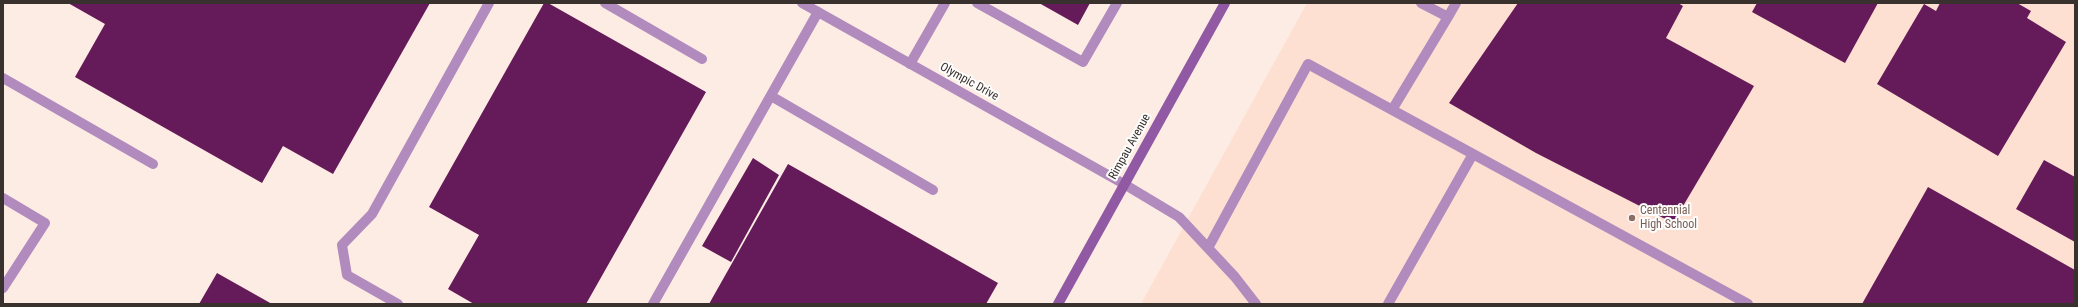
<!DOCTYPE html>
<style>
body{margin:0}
#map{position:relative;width:2078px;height:307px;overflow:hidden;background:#fdece3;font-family:"Roboto Condensed",sans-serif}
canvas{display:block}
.frame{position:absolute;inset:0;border:4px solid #39312d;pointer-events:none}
</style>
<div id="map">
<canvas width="2078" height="307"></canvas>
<div class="frame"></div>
</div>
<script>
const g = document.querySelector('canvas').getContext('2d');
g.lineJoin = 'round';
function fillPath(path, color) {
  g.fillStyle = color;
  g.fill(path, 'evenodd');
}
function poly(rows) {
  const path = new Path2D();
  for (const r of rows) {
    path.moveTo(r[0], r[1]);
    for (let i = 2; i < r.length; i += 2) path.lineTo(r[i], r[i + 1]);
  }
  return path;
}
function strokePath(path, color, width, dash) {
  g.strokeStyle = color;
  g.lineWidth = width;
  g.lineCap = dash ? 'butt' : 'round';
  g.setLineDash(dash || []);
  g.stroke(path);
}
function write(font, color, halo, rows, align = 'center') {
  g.font = font + ' "Roboto Condensed",sans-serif';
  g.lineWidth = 4;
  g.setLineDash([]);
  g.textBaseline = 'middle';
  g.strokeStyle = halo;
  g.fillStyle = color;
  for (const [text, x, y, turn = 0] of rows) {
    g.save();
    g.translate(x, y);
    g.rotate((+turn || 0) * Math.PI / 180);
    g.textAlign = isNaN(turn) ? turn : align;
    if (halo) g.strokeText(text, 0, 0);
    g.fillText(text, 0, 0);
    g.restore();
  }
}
const built = poly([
 [1307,3,2075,3,2075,304,1146,304,1142,302]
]);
const building = poly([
 [68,3,430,3,333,174,283,146,262,183,75,77,105,24],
 [544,3,548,3,706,92,586,304,474,304,448,289,479,235,429,207],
 [1039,3,1090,3,1078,25],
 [1518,3,1678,3,1683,6,1666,38,1754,86,1673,223,1536,153,1449,103],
 [1757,3,1878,3,1845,63,1752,12],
 [1940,3,2017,3,2031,11,2027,18,2066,42,1998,156,1877,84,1924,4,1936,11],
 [753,158,779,175,731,262,702,246],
 [2044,160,2075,177,2075,242,2016,209],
 [788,164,998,283,986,304,709,304],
 [1928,187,2075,270,2075,304,1862,304],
 [217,273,272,304,199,304]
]);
const lane = poly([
 [605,3,702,59],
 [977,3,1083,62,1117,3],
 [1421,3,1448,17,1456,3],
 [910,64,945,3],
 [3,78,153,164],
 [771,96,933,190],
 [1392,110,1448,17],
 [1124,184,1179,217,1235,277,1256,304],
 [3,198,45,223,3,288],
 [1208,248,1308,64,1473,154],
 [398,304,347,275,342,245,372,214,489,3],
 [653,304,818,12],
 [1388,304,1473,154,1748,304]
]);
const street = poly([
 [802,3,1124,184]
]);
const secondary = poly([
 [1058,304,1225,3]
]);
const markers = [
 [1632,218,4,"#8d6e63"]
];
const streetNames = [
 ["Olympic Drive",969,82,29],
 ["Rimpau Avenue",1130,147,-61]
];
const educationNames = [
 ["Centennial",1640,211],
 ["High School",1640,225]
];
fillPath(built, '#fde0d1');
fillPath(building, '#651b59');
strokePath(lane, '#b18abe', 10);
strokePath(street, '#b18abe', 10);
strokePath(secondary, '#9158a3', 10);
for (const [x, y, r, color] of markers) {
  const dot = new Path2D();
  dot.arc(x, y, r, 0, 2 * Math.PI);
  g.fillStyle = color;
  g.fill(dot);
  strokePath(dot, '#fdfdfd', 1.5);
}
write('12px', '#39312d', '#fdfdfd', streetNames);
write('12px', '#785e54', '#fdfdfd', educationNames, 'left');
</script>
